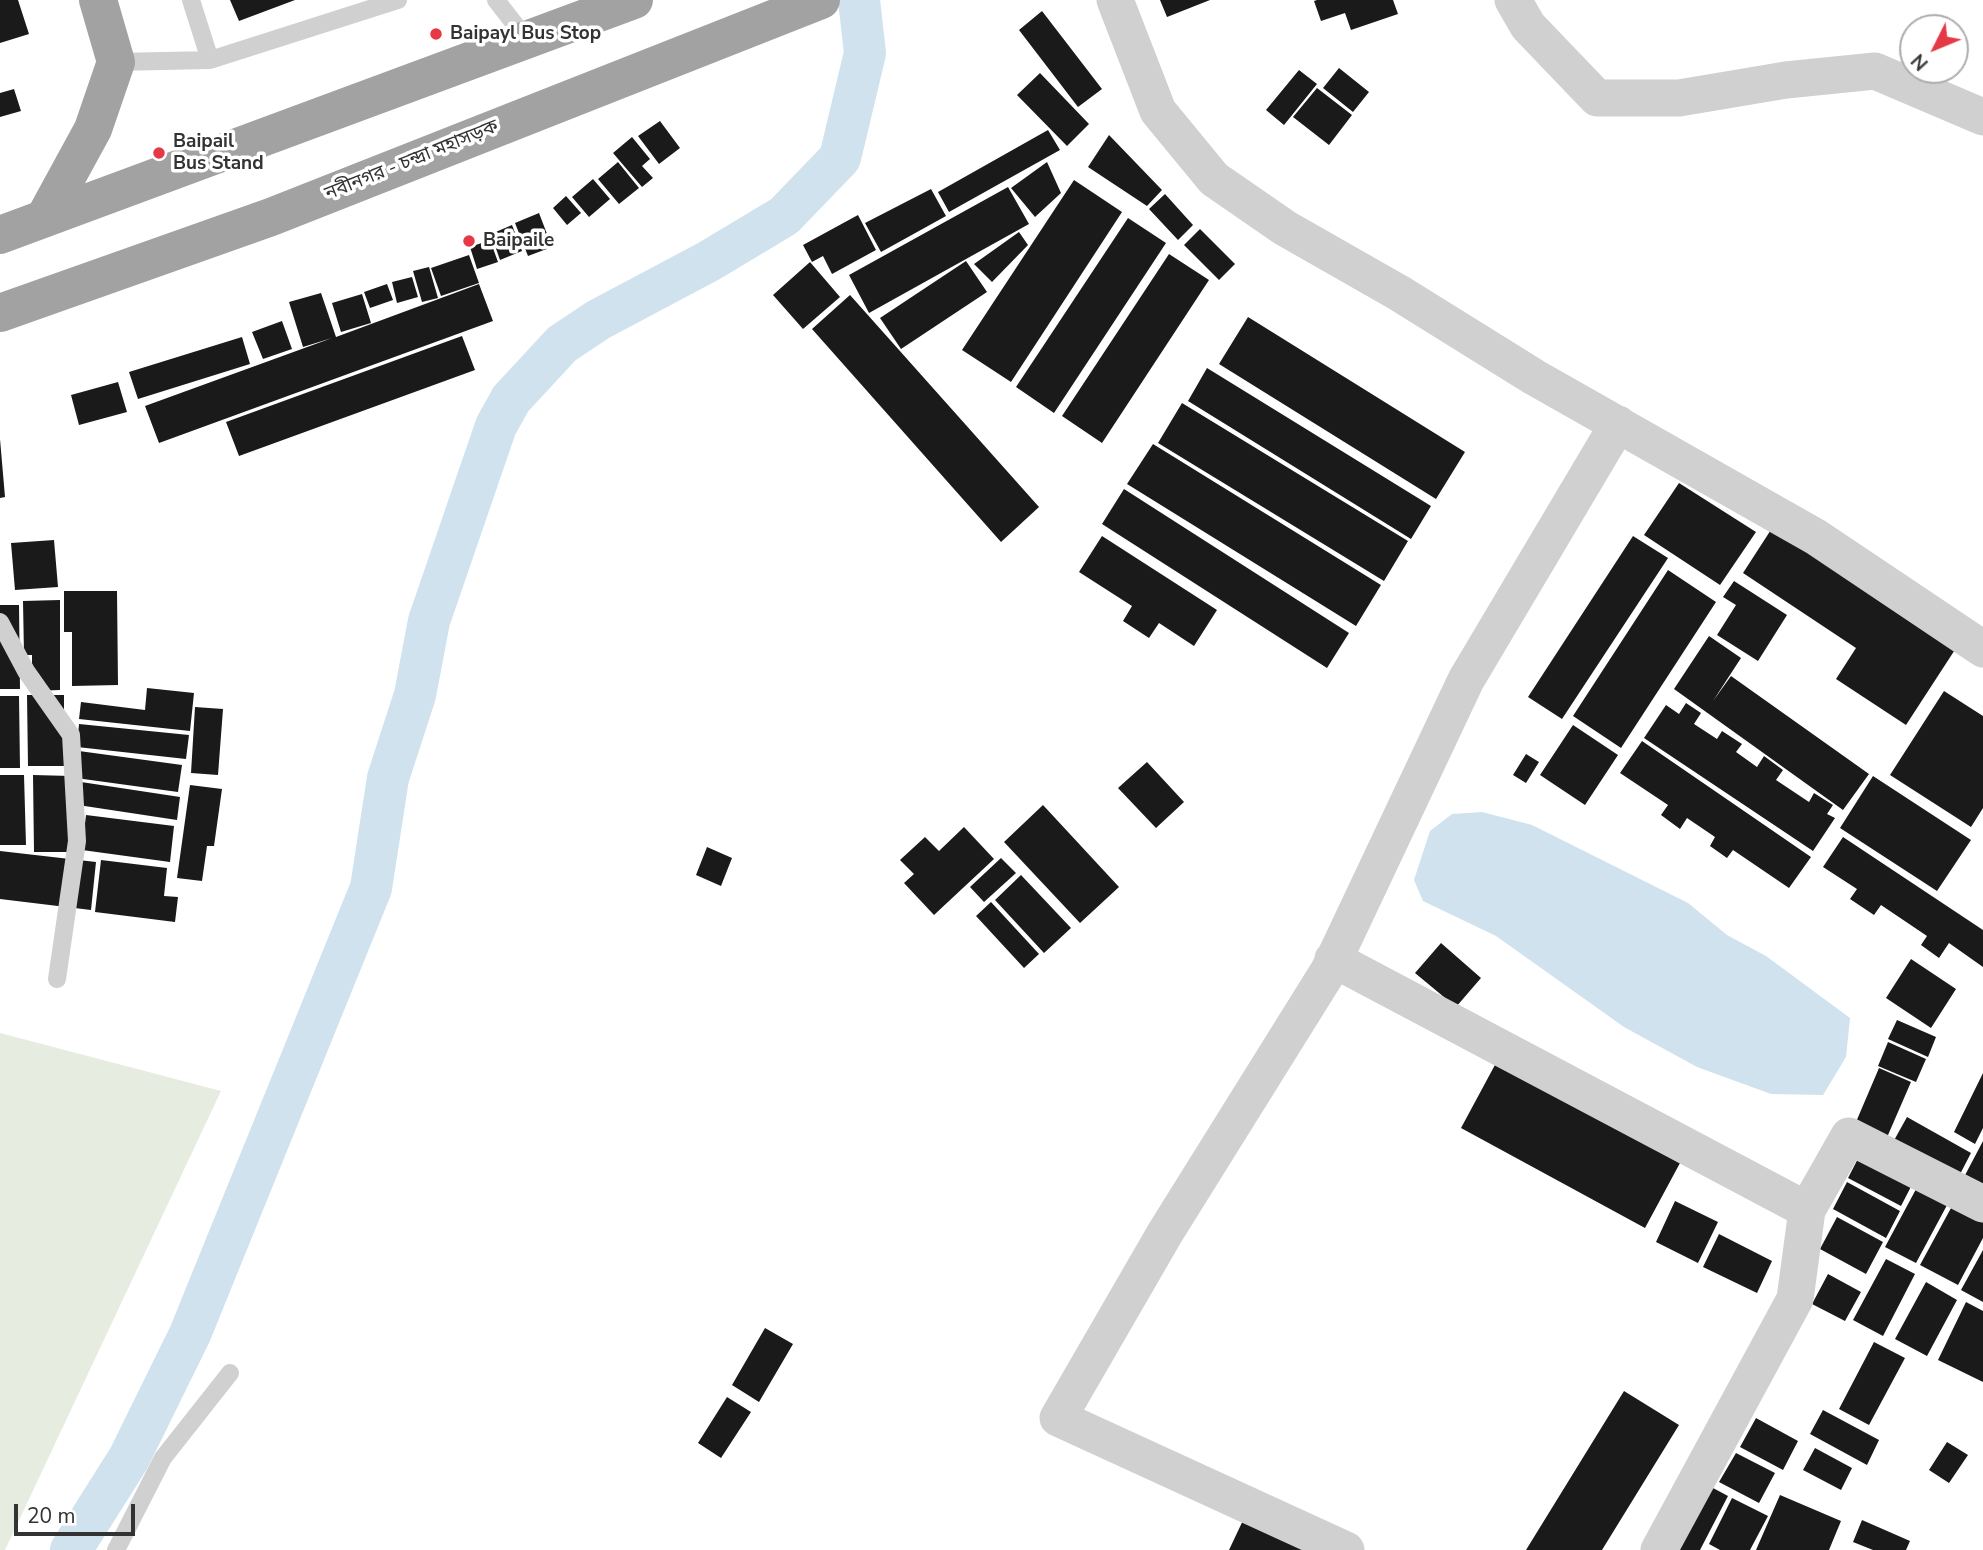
<!DOCTYPE html>
<meta charset="utf-8">
<style>
body{margin:0}
#map{position:relative;width:1983px;height:1550px;overflow:hidden;background:#fff;font-family:"Nunito Sans",sans-serif}
canvas{display:block}
.north{position:absolute;left:1899px;top:14px;width:70px;height:70px;box-sizing:border-box;background:#fff;border:2px solid #adadad;border-radius:50%;rotate:227deg;font-size:19px;font-weight:700;line-height:28px;text-align:center;color:#333}
.north::after{content:'';display:block;margin:auto;width:24px;height:32px;background:#e63946;clip-path:polygon(50% 0,100% 100%,50% 72%,0 100%)}
.scale{position:absolute;left:14px;top:1504px;width:121px;height:32px;box-sizing:border-box;border:4px solid #333;border-top:0;padding-left:9px;font-size:21px;line-height:24px;white-space:nowrap;color:#333;-webkit-text-stroke:5px #fff;paint-order:stroke}
</style>
<div id="map">
<canvas width="1983" height="1550"></canvas>
<div class="north">N</div>
<div class="scale">20 m</div>
</div>
<script>
const g = document.querySelector('canvas').getContext('2d');
g.lineJoin = 'round';
function fillPath(path, color) {
  g.fillStyle = color;
  g.fill(path, 'evenodd');
}
function poly(rows) {
  const path = new Path2D();
  for (const r of rows) {
    path.moveTo(r[0], r[1]);
    for (let i = 2; i < r.length; i += 2) path.lineTo(r[i], r[i + 1]);
  }
  return path;
}
function strokePath(path, color, width, dash) {
  g.strokeStyle = color;
  g.lineWidth = width;
  g.lineCap = dash ? 'butt' : 'round';
  g.setLineDash(dash || []);
  g.stroke(path);
}
function write(font, color, halo, rows, align = 'center') {
  g.font = font + ' "Nunito Sans","Noto Sans Bengali",sans-serif';
  g.lineWidth = 7;
  g.setLineDash([]);
  g.textBaseline = 'middle';
  g.strokeStyle = halo;
  g.fillStyle = color;
  for (const [text, x, y, turn = 0] of rows) {
    g.save();
    g.translate(x, y);
    g.rotate((+turn || 0) * Math.PI / 180);
    g.textAlign = isNaN(turn) ? turn : align;
    if (halo) g.strokeText(text, 0, 0);
    g.fillText(text, 0, 0);
    g.restore();
  }
}
const green = poly([
 [0,1033,221,1091,5,1550,0,1550]
]);
const water = poly([
 [1482,812,1532,825,1688,903,1727,935,1766,956,1850,1018,1846,1057,1823,1095,1771,1094,1697,1067,1624,1027,1496,936,1423,901,1414,880,1430,831,1452,814]
]);
const canal = poly([
 [71,1550,129,1458,190,1334,371,888,388,778,415,695,429,621,496,426,511,399,562,344,598,320,709,261,784,216,840,158,865,53,859,0]
]);
const building = poly([
 [0,0,18,0,29,34,0,43],
 [230,0,295,0,239,21],
 [1160,0,1210,0,1167,17],
 [1317,0,1393,0,1398,14,1351,30,1345,13,1321,21,1314,1],
 [1042,11,1102,89,1078,107,1019,30],
 [1339,68,1369,92,1353,112,1323,88],
 [1299,70,1317,84,1284,125,1266,110],
 [1040,73,1089,124,1067,146,1017,95],
 [1317,88,1352,115,1329,145,1293,117],
 [14,89,21,111,0,117,0,93],
 [660,121,680,148,659,164,638,136],
 [1048,130,1060,150,949,212,938,192],
 [1109,135,1162,190,1147,206,1088,167],
 [632,137,650,159,642,166,653,178,642,187,613,153],
 [618,162,639,188,619,204,598,179],
 [1047,162,1061,193,1035,217,1011,188],
 [593,179,610,199,589,217,572,197],
 [1074,180,1122,212,1011,382,962,350],
 [1008,187,1029,224,869,313,849,275],
 [931,189,946,216,881,252,865,223],
 [1165,194,1193,225,1178,240,1149,209],
 [566,196,581,213,567,225,553,208],
 [539,213,552,247,528,256,515,223],
 [858,215,876,250,832,274,823,256,812,262,803,245],
 [1128,218,1166,243,1054,413,1016,387],
 [512,225,522,251,500,260,491,234],
 [1200,229,1235,264,1219,280,1184,245],
 [1019,232,1028,245,992,282,974,264],
 [490,240,498,262,477,269,470,247],
 [1169,254,1209,280,1102,443,1062,416],
 [469,255,479,283,441,296,431,268],
 [966,261,987,292,901,349,880,318],
 [810,262,840,297,803,329,773,295],
 [429,267,438,298,422,302,413,271],
 [412,277,418,297,397,303,392,282],
 [387,284,393,300,370,308,364,292],
 [479,284,493,321,159,443,145,406,332,338,303,347,289,302,321,293,336,337],
 [362,294,371,323,341,332,332,303],
 [850,295,1039,507,1001,542,812,329],
 [1248,317,1465,452,1436,499,1219,364],
 [282,321,292,349,263,359,252,332],
 [462,336,475,370,239,456,226,422],
 [242,337,250,364,138,399,129,372],
 [1207,368,1431,506,1411,539,1188,401],
 [118,382,127,412,79,425,71,395],
 [1182,403,1408,541,1384,581,1158,443],
 [0,439,5,497,0,498],
 [1153,444,1381,585,1356,626,1127,484],
 [1679,483,1756,532,1720,585,1644,535],
 [1124,489,1349,633,1327,668,1102,524],
 [1776,522,1960,642,1906,725,1836,679,1856,648,1743,573],
 [1102,536,1217,610,1194,646,1159,623,1149,638,1123,621,1132,606,1079,572],
 [1633,536,1668,558,1562,719,1528,697],
 [54,540,58,587,15,590,11,543],
 [1668,570,1716,602,1621,748,1573,716],
 [1734,581,1787,615,1758,661,1717,635,1736,605,1723,597],
 [64,591,117,591,118,685,72,686,72,632,64,632],
 [60,600,60,690,32,691,32,655,24,655,23,601],
 [0,605,19,605,20,689,0,689],
 [1709,636,1741,658,1713,701,1731,676,1869,774,1843,810,1674,689],
 [147,688,194,693,190,731,79,719,81,702,145,710],
 [1944,691,1983,716,1983,808,1971,827,1890,775],
 [27,695,64,695,64,766,28,766],
 [0,696,19,696,20,768,0,768],
 [1686,703,1701,713,1694,724,1717,739,1722,731,1742,744,1736,752,1757,767,1764,756,1783,770,1776,780,1809,802,1814,793,1833,805,1827,814,1835,818,1813,851,1644,738,1666,705,1679,714],
 [195,707,223,709,218,775,191,773],
 [79,724,189,735,186,759,77,747],
 [1573,725,1618,755,1585,805,1540,775],
 [1642,741,1811,857,1789,888,1733,850,1727,858,1710,846,1715,837,1687,818,1680,829,1661,815,1668,805,1620,773],
 [79,751,182,765,178,792,76,778],
 [1526,754,1539,762,1526,783,1513,775],
 [1147,762,1184,802,1156,828,1118,788],
 [0,775,24,775,26,845,0,845],
 [33,775,71,776,72,852,34,852],
 [1873,776,1971,840,1937,891,1840,828],
 [81,782,180,797,177,820,78,805],
 [190,785,222,789,214,846,207,846,202,881,177,878],
 [1043,805,1119,887,1080,923,1004,842],
 [86,815,174,826,170,862,82,850],
 [964,827,994,859,934,915,904,883,914,874,900,860,925,837,939,851],
 [1843,837,1983,930,1983,967,1949,943,1939,958,1921,945,1927,936,1881,905,1874,915,1850,899,1857,889,1823,867],
 [707,847,732,858,721,886,696,875],
 [0,851,96,862,91,910,0,899],
 [1001,858,1016,873,984,902,970,887],
 [101,860,167,868,164,896,178,897,175,922,95,912],
 [1021,875,1071,928,1044,953,995,900],
 [991,902,1039,954,1024,968,976,916],
 [1441,943,1481,978,1456,1007,1415,973],
 [1911,959,1956,989,1931,1028,1886,998],
 [1897,1020,1936,1037,1928,1057,1888,1039],
 [1888,1042,1926,1059,1916,1082,1878,1066],
 [1496,1063,1680,1163,1645,1228,1461,1128],
 [1879,1068,1911,1082,1885,1142,1853,1129],
 [1983,1073,1983,1128,1975,1144,1954,1132],
 [1907,1117,1971,1153,1957,1180,1892,1144],
 [1983,1141,1983,1189,1963,1179],
 [1864,1147,1917,1175,1901,1206,1848,1178],
 [1922,1178,1953,1194,1916,1263,1885,1247],
 [1847,1182,1900,1211,1886,1238,1833,1209],
 [1957,1197,1983,1211,1983,1238,1958,1285,1920,1265],
 [1675,1201,1718,1222,1698,1263,1656,1242],
 [1837,1217,1883,1242,1866,1274,1820,1249],
 [1719,1234,1772,1261,1757,1293,1703,1267],
 [1983,1250,1983,1302,1961,1290],
 [1886,1259,1915,1274,1883,1336,1853,1320],
 [1828,1274,1861,1292,1845,1321,1812,1304],
 [1926,1282,1957,1300,1927,1356,1895,1339],
 [1966,1302,1983,1311,1983,1382,1938,1360],
 [765,1328,793,1344,759,1402,732,1385],
 [1874,1342,1905,1358,1869,1425,1839,1409],
 [1624,1391,1679,1425,1602,1550,1526,1550],
 [727,1397,751,1412,721,1458,698,1443],
 [1823,1410,1879,1440,1867,1465,1810,1434],
 [1756,1418,1798,1441,1783,1470,1740,1447],
 [1947,1442,1968,1455,1949,1483,1929,1470],
 [1815,1448,1852,1468,1841,1490,1803,1470],
 [1736,1453,1775,1473,1759,1503,1719,1482],
 [1698,1480,1728,1496,1700,1550,1662,1550],
 [1780,1495,1841,1521,1829,1550,1756,1550],
 [1732,1498,1768,1516,1750,1550,1720,1550,1709,1544],
 [1246,1514,1320,1550,1229,1550],
 [1862,1520,1910,1541,1906,1550,1873,1550,1853,1542]
]);
const service = poly([
 [496,0,527,40],
 [210,60,398,0],
 [116,62,210,60,191,0],
 [0,622,26,671,71,735,77,841,57,979],
 [116,1550,163,1458,230,1373]
]);
const minor = poly([
 [1115,0,1158,111,1214,179,1285,228,1399,293,1534,377,1816,537,1983,649],
 [1513,0,1528,26,1597,98,1679,98,1786,80,1875,71,1983,117],
 [1333,959,1807,1210,1849,1136,1983,1204],
 [1346,1550,1058,1418,1165,1233,1329,970,1466,680,1618,424],
 [1659,1550,1795,1299,1807,1210]
]);
const trunk = poly([
 [45,217,93,129,116,62,98,0],
 [0,235,634,0],
 [0,313,271,217,821,0]
]);
const markers = [
 [436,34,7,"#e63946"],
 [159,153,7,"#e63946"],
 [469,241,7,"#e63946"]
];
const poiNames = [
 ["Baipayl Bus Stop",450,34],
 ["Baipail",173,142],
 ["Bus Stand",173,164],
 ["Baipaile",483,241]
];
const streetNames = [
 ["নবীনগর - চন্দ্রা মহাসড়ক",412,161,-22]
];
fillPath(green, '#e6ecdf');
fillPath(water, '#cfe2ee');
strokePath(canal, '#cfe2ee', 42);
fillPath(building, '#1a1a1a');
strokePath(service, '#d0d0d0', 18);
strokePath(minor, '#d0d0d0', 37);
strokePath(trunk, '#a2a2a2', 38);
for (const [x, y, r, color] of markers) {
  const dot = new Path2D();
  dot.arc(x, y, r, 0, 2 * Math.PI);
  g.fillStyle = color;
  g.fill(dot);
  strokePath(dot, '#fff', 2.5);
}
write('bold 19px', '#333', '#fff', poiNames, 'left');
write('19px', '#333', '#fff', streetNames);
</script>
